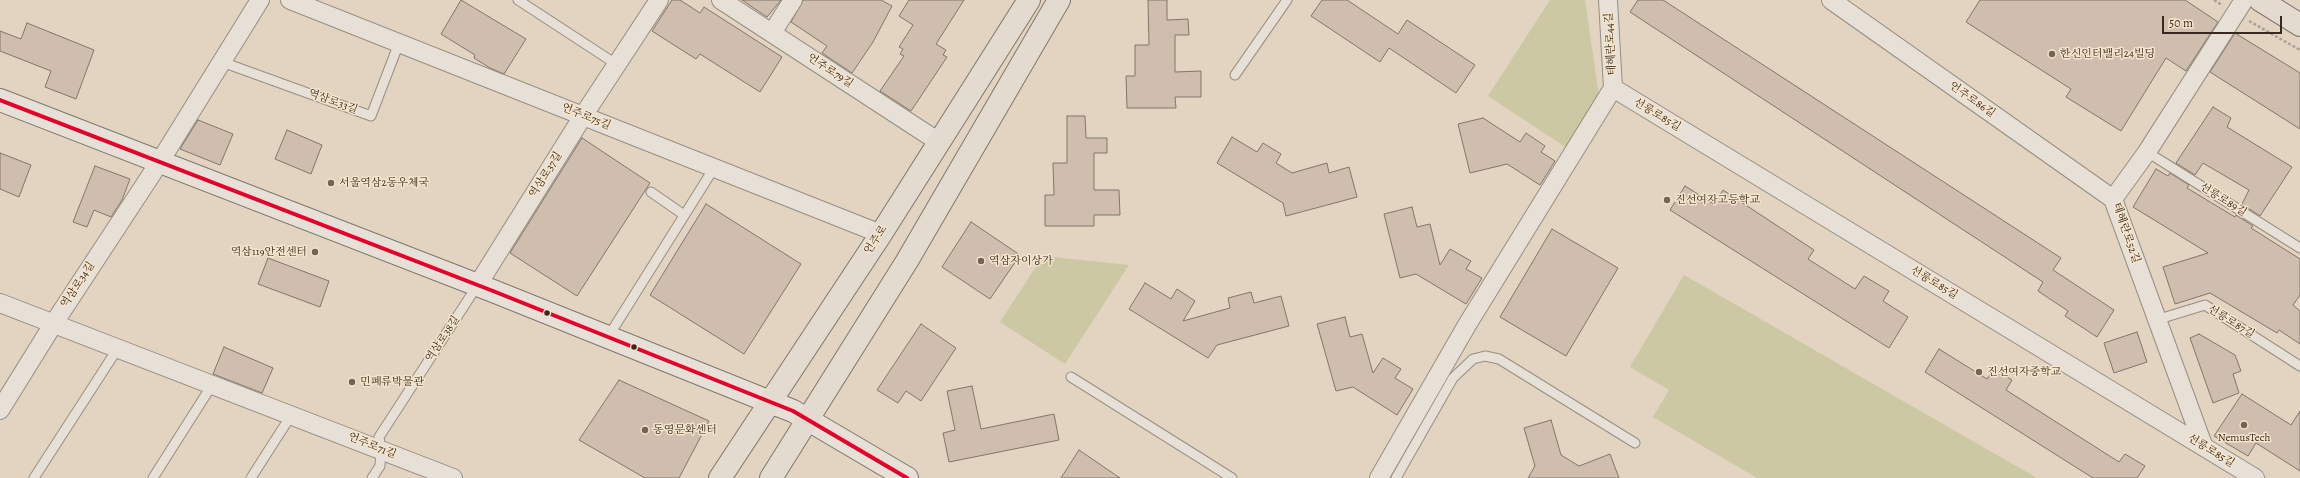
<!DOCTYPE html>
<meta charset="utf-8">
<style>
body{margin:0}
#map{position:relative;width:2300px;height:478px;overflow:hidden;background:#e2d4c0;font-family:Alegreya,serif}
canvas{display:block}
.scale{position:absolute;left:2162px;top:16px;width:120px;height:18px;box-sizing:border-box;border:2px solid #38281d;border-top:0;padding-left:5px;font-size:12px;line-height:14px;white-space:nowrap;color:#38281d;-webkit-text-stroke:3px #f5e5cd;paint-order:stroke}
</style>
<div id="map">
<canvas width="2300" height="478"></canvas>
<div class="scale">50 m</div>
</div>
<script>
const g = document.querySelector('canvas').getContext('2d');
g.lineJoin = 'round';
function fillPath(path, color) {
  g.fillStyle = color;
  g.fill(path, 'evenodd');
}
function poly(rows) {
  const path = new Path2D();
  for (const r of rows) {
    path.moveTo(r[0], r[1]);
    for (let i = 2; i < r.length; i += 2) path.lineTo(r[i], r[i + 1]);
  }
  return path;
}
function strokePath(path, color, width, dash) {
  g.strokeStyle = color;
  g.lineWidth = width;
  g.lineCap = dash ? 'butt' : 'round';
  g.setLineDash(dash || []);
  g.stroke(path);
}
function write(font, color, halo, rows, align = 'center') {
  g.font = font + ' Alegreya,"Noto Serif KR",serif';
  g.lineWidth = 3;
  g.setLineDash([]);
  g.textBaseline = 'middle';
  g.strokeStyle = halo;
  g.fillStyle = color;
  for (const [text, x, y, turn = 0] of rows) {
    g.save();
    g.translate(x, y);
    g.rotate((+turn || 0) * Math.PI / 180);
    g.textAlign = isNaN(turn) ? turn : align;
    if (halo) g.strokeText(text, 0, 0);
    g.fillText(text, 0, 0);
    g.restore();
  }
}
const green = poly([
 [1550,0,1585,0,1599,96,1567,148,1488,96],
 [1043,256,1129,265,1065,364,1000,322],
 [1684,275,2037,478,1757,478,1653,417,1669,390,1630,367]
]);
const building = poly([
 [461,0,526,39,504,74,490,68,474,58,475,55,441,34,461,0],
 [672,0,680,0,700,13,704,7,782,57,760,92,700,54,696,59,652,31,672,0],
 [742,0,781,0,767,17,742,0],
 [803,0,881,0,892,6,873,42,852,73,822,53,827,46,791,22,803,0],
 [909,0,964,0,936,44,946,50,943,55,947,57,911,111,880,91,904,56,900,54,903,49,899,47,913,25,899,16,909,0],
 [1148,0,1167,0,1167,20,1188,19,1189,35,1175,35,1175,72,1201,71,1201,97,1175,97,1176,108,1127,108,1126,76,1135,76,1135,45,1149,45,1148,0],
 [1322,0,1347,0,1398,34,1407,20,1475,65,1456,93,1389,48,1380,62,1311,16,1322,0],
 [1638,0,1663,0,2061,258,2053,270,2114,310,2097,337,2065,316,2068,311,2038,291,2043,282,1630,12,1638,0],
 [1980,0,2185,0,2218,22,2186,71,2166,58,2121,131,2066,97,2071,89,1966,22,1980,0],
 [27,23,94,50,76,99,45,87,51,71,0,51,0,31,21,39,27,23],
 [2235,33,2300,73,2300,129,2210,72,2235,33],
 [2213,107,2231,118,2227,127,2292,167,2260,216,2242,204,2249,190,2203,163,2195,175,2176,163,2213,107],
 [1067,116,1085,116,1086,138,1107,138,1107,153,1094,153,1094,190,1119,190,1120,215,1094,215,1094,226,1045,226,1045,195,1054,195,1053,163,1067,163,1067,116],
 [1483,118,1520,142,1526,133,1545,146,1541,152,1555,161,1540,185,1507,164,1470,173,1458,124,1483,118],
 [198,120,233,134,220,165,180,149,198,120],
 [287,130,322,145,311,174,275,159,287,130],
 [1232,137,1257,152,1263,143,1281,154,1276,163,1292,173,1327,163,1329,173,1349,167,1357,197,1286,216,1283,203,1217,163,1232,137],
 [582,138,650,183,577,296,510,253,582,138],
 [0,153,31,165,19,197,0,189,0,153],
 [95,166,130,179,122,200,111,217,94,210,87,227,73,222,95,166],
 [2156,169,2168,176,2170,173,2189,185,2187,188,2235,217,2236,215,2253,226,2251,228,2300,259,2300,295,2293,305,2300,311,2300,344,2279,330,2277,333,2210,293,2175,304,2163,267,2208,253,2133,207,2156,169],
 [1685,186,1714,204,1723,190,1814,250,1808,259,1855,289,1864,276,1889,291,1883,301,1908,317,1889,348,1670,210,1685,186],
 [706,204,801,264,744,354,650,295,706,204],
 [1412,207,1417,227,1430,224,1440,265,1450,249,1471,261,1466,269,1482,278,1466,304,1416,274,1400,278,1384,214,1412,207],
 [971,222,1020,255,990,299,942,267,971,222],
 [1552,229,1618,268,1566,356,1500,317,1552,229],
 [268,258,329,281,320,307,258,284,268,258],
 [1145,283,1171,299,1177,289,1195,301,1183,321,1230,308,1228,298,1251,292,1254,303,1281,296,1289,326,1217,345,1208,358,1129,309,1145,283],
 [1345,317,1350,337,1362,334,1373,373,1383,358,1401,369,1395,378,1413,389,1397,415,1353,387,1336,391,1317,324,1345,317],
 [921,324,956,348,921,401,906,391,898,403,877,390,921,324],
 [2137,332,2147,362,2114,373,2104,343,2137,332],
 [2199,334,2235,355,2241,371,2233,374,2239,393,2213,403,2190,338,2199,334],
 [224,347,273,368,262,393,213,374,224,347],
 [1939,349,1987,379,1994,369,2012,380,2006,390,2119,462,2125,454,2145,466,2137,478,2093,478,1925,372,1939,349],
 [619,380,709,421,679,478,645,478,579,440,619,380],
 [972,386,981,429,1054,414,1059,440,949,462,943,433,955,430,947,391,972,386],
 [2242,394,2291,425,2300,411,2300,471,2256,443,2248,456,2214,436,2242,394],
 [1551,420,1561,455,1579,466,1610,454,1619,478,1528,478,1535,466,1524,428,1551,420],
 [1079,450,1120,478,1061,478,1079,450]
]);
const path = poly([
 [2214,0,2222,5],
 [2249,21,2300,50]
]);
const lane = poly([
 [518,0,616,64],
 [222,62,371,116,399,43],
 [1235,75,1287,0],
 [2147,152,2300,248],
 [651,192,684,215],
 [2156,320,2205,305,2300,366],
 [608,337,714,168],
 [1071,377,1232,478],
 [34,478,118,348],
 [153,478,212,385],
 [251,478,292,414],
 [372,478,380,466,381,450,379,437,477,286],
 [1396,478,1453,378,1473,359,1485,356,1499,359,1635,443]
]);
const street = poly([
 [290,0,881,234],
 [721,0,939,142],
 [1608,0,1613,88],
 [1831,0,2113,199],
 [772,33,793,0],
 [1613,88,2255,478],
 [477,286,583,116,659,0],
 [0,303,453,478],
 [0,410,54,323,159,163,260,0],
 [2203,445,2113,199,2147,152,2244,0],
 [1379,478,1467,325,1613,88]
]);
const secondary = poly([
 [0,100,493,291,770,402,793,411,907,478]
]);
const primary = poly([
 [2260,0,2300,25],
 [720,478,881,234,1029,0],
 [771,478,907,261,1059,0]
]);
const bus1 = poly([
 [0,100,493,291,793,411,907,478]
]);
const markers = [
 [2052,54,4,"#746456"],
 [331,183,4,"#746456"],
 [1667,200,4,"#746456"],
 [315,252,4,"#746456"],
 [981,261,4,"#746456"],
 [547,313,3.5,"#38281d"],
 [634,347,3.5,"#38281d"],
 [1979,372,4,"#746456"],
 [352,382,4,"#746456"],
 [2244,425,4,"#746456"],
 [645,430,4,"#746456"]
];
const streetNames = [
 ["테헤란로44길",1611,44,-93],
 ["언주로79길",830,71,33],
 ["언주로86길",1972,100,35],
 ["역삼로33길",333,102,20],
 ["선릉로85길",1657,115,31],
 ["언주로75길",586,117,22],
 ["역삼로37길",546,175,-58],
 ["선릉로89길",2223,200,32],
 ["테헤란로52길",2126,233,71],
 ["언주로",876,240,-57],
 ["선릉로85길",1934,283,31],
 ["역삼로34길",78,285,-57],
 ["선릉로87길",2231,322,32],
 ["역삼로38길",443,339,-57],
 ["언주로71길",372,446,22],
 ["선릉로85길",2211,451,32]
];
const poiNames = [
 ["한신인터밸리24빌딩",2060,54],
 ["서울역삼2동우체국",339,183],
 ["진선여자고등학교",1675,200],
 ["역삼119안전센터",307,252,"right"],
 ["역삼자이상가",989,261],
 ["진선여자중학교",1987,372],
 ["민폐류박물관",360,382],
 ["동영문화센터",653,430],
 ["NemusTech",2244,438,"center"]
];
fillPath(green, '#ccc8a3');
fillPath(building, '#cfbdae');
strokePath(building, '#80766b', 1);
strokePath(lane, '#978e81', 11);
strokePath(street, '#978e81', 20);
strokePath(secondary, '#80766b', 24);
strokePath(primary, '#80766b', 24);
strokePath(path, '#a8a199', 2.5, [3, 2]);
strokePath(lane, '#e7e0d6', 9);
strokePath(street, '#e7e0d6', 18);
strokePath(secondary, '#e7e0d6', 22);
strokePath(primary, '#e3dbcf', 22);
strokePath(bus1, '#e4002b', 4);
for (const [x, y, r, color] of markers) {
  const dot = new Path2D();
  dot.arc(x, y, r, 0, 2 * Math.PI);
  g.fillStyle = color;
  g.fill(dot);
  strokePath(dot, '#f5e5cd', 1.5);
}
write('11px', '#38281d', '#f5e5cd', streetNames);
write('11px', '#38281d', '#f5e5cd', poiNames, 'left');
</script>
